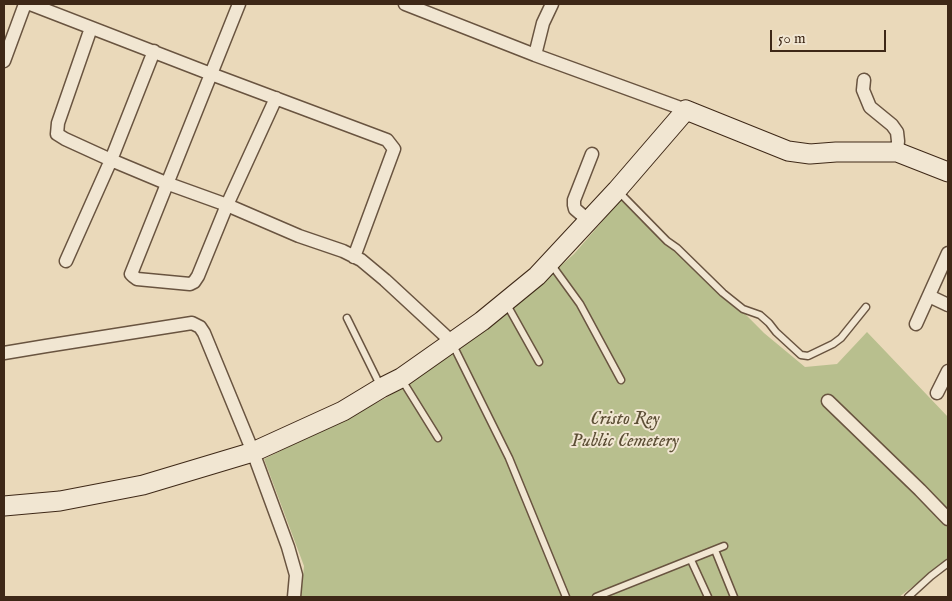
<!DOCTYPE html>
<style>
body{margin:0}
#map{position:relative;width:952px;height:601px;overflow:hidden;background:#ead9ba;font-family:"IM FELL English",serif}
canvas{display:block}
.frame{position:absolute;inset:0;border:5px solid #3e2817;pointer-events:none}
.scale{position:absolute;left:770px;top:30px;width:116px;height:22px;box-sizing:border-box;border:2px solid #3e2817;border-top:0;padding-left:6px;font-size:15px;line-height:18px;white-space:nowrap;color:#3e2817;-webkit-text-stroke:4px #f1e6d2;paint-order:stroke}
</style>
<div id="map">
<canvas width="952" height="601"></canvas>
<div class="frame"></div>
<div class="scale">50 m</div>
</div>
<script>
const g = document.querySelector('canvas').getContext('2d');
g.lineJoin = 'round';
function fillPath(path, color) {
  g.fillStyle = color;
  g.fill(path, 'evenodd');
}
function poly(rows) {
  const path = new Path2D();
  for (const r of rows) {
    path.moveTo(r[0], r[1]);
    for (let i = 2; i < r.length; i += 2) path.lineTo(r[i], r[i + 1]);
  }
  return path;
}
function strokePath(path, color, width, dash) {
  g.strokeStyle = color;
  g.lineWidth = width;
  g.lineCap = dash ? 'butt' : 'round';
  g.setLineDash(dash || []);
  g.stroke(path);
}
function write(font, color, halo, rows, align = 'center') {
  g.font = font + ' "IM FELL English",serif';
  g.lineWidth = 4;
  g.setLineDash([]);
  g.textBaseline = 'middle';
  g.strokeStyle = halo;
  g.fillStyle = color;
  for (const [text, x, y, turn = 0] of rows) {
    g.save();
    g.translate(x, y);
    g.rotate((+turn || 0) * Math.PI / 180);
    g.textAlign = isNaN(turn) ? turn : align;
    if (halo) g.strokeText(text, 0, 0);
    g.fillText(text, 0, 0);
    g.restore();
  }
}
const green = poly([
 [626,194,764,333,805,367,837,364,867,332,948,417,948,560,899,597,322,597,301,596,304,566,264,459,386,398,497,322,574,254]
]);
const lane = poly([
 [618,191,667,241,677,248,723,293,743,309,760,315,769,323,776,332,801,355,808,356,833,344,841,338,866,307],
 [551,264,580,304,621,380],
 [506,303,539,362],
 [347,318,381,387],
 [452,343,509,458,566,597],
 [402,380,438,438],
 [715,550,734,597],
 [691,560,708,597],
 [596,597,724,546],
 [908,597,931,576,948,563]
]);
const street = poly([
 [30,4,211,74,387,140,394,149,354,257],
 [239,4,131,274,133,276,137,279,190,284,194,282,198,276,227,205,276,98],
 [405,4,535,55,686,110],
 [91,28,58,123,57,134,65,139,111,160,166,183,227,205,299,236,343,251,361,260,385,280,452,342],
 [535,55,543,23,552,4],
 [4,61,25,4],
 [864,80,863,90,870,107,892,125,897,132,898,141,897,152],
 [589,221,575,209,574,205,574,200,592,154],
 [66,261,111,160,154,51],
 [929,296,948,305],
 [916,324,948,253],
 [4,353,46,346,192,323,200,327,204,333,253,452,288,547,296,575,294,597],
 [937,393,948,371],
 [828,401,920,490,948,519]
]);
const secondary = poly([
 [4,506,60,501,143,485,253,452,343,411,381,388,401,378,482,321,537,276,617,190,686,110,788,151,810,154,836,152,897,152,948,172]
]);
const parkNames = [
 ["Cristo Rey",625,420],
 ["Public Cemetery",625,442]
];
fillPath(green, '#b8bf8e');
strokePath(lane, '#695440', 9);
strokePath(street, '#695440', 15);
strokePath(secondary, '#3e2817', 21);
strokePath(lane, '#f1e6d2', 6);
strokePath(street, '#f1e6d2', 12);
strokePath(secondary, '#f1e6d2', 19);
write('italic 19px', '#5c4e35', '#f1e6d2', parkNames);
</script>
